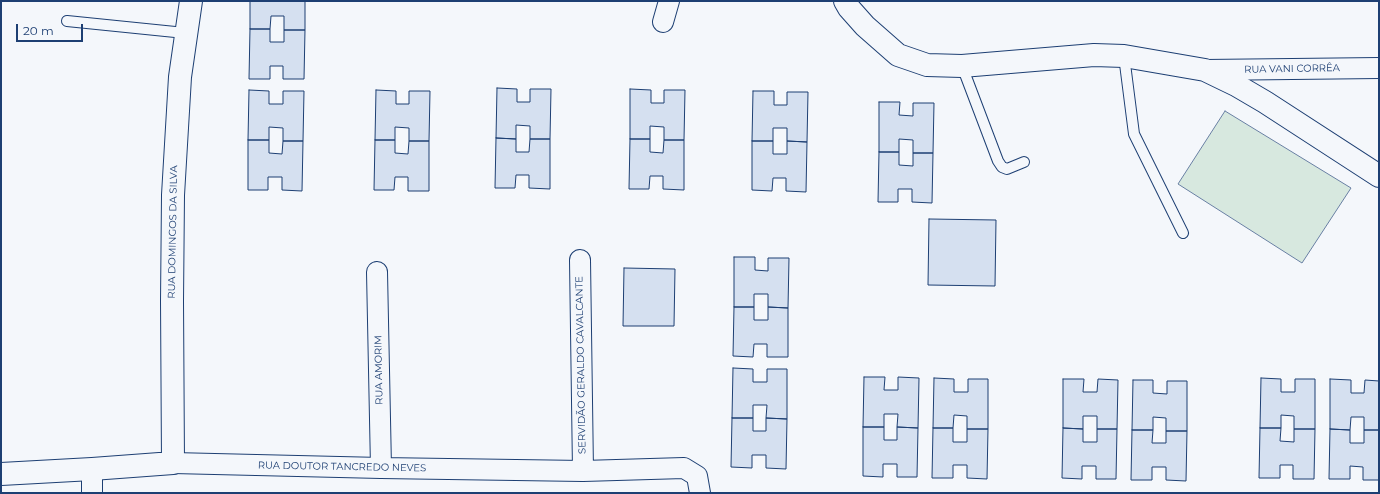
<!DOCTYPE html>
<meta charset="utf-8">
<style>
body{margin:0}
#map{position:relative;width:1380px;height:494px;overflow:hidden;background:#f4f7fb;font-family:Montserrat,sans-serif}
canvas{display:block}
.frame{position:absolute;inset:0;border:2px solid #1d3f73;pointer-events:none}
.scale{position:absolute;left:16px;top:24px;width:67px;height:18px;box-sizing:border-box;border:2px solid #1d3f73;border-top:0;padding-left:5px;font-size:12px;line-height:14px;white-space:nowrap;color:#1d3f73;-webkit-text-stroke:3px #f4f7fb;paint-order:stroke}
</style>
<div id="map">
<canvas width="1380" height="494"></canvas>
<div class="frame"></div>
<div class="scale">20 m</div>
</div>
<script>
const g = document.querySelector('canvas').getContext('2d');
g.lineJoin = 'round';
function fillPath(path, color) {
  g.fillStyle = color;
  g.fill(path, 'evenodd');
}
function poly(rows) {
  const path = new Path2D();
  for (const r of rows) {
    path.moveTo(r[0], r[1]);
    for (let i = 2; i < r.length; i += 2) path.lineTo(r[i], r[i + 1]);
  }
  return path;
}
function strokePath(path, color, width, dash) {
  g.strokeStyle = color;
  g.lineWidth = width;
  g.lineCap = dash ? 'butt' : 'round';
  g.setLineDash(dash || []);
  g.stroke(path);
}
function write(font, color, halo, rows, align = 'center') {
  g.font = font + ' Montserrat,sans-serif';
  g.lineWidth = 3;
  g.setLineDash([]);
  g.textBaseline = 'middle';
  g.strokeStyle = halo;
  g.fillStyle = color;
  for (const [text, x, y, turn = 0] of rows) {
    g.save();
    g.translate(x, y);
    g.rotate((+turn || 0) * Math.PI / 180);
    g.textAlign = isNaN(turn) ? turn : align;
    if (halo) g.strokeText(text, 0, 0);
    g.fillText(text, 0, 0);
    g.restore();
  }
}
const green = poly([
 [1225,111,1351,188,1302,263,1178,184,1225,111]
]);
const building = poly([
 [250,1,305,1,305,30,284,30,284,16,271,16,270,29,250,29,250,1],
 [250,29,270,29,270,42,284,42,284,30,305,30,304,79,283,79,283,66,270,66,270,79,249,79,250,29],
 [497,88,517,89,517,102,530,102,530,89,551,89,550,139,530,139,530,126,516,125,516,139,496,138,497,88],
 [630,89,651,90,651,103,664,103,664,90,685,90,684,140,664,140,664,127,650,126,650,139,630,139,630,89],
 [249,90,269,91,269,104,283,104,283,91,304,91,303,141,283,141,283,128,269,127,269,140,248,140,249,90],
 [376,90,396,91,396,104,409,104,409,91,430,91,429,141,409,141,409,128,395,127,395,140,375,140,376,90],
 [753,91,774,91,774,105,787,105,787,92,808,92,807,142,787,141,787,128,773,128,773,141,752,141,753,91],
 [879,102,900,102,899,115,913,116,913,103,934,103,933,153,913,153,913,140,899,139,899,152,879,152,879,102],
 [496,138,516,139,516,152,529,152,530,139,550,139,550,189,529,188,529,175,516,175,515,188,495,188,496,138],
 [630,139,650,139,650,152,663,153,664,140,684,140,684,190,663,189,663,176,650,176,649,189,629,189,630,139],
 [248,140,269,140,269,153,282,154,283,141,303,141,302,191,282,190,282,177,268,177,268,190,248,190,248,140],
 [375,140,395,140,395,153,408,154,409,141,429,141,429,191,408,191,408,177,395,177,394,190,374,190,375,140],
 [752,141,773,141,773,154,787,154,787,141,807,142,806,192,786,191,786,178,773,178,772,191,752,190,752,141],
 [879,152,899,152,899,165,913,166,913,153,933,153,932,203,912,202,912,189,898,189,898,202,878,202,879,152],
 [929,219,996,220,995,286,928,285,929,219],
 [734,257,755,257,755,270,768,271,768,258,789,258,788,308,768,307,768,294,754,294,754,307,734,307,734,257],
 [624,268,675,269,674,326,623,326,624,268],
 [734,307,754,307,754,320,768,320,768,307,788,308,788,357,767,357,767,344,754,344,753,357,733,356,734,307],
 [733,368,753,369,753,382,767,382,767,369,787,369,787,419,766,418,767,405,753,405,753,418,732,418,733,368],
 [864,377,885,377,884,390,898,390,898,377,919,378,918,428,897,427,898,414,884,414,884,427,863,427,864,377],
 [934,378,954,379,954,392,968,392,968,379,988,379,988,429,967,429,967,416,954,415,953,428,933,428,934,378],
 [1261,378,1281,379,1281,392,1295,392,1295,379,1315,379,1315,429,1294,429,1294,416,1281,415,1281,428,1260,428,1261,378],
 [1063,379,1084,379,1083,392,1097,392,1098,379,1118,380,1117,429,1097,429,1097,416,1083,416,1083,429,1063,428,1063,379],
 [1330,379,1351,380,1351,393,1364,393,1365,380,1379,381,1379,430,1364,430,1364,417,1351,417,1350,430,1330,429,1330,379],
 [1133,380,1153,380,1153,393,1167,394,1167,381,1187,381,1187,431,1166,431,1166,418,1153,417,1153,430,1132,430,1133,380],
 [732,418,753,418,753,431,766,431,766,418,787,419,786,469,766,468,766,455,752,455,752,468,731,467,732,418],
 [863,427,884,427,884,440,897,440,897,427,918,428,917,477,897,477,897,464,883,464,883,477,863,476,863,427],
 [933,428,953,428,953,442,967,442,967,429,988,429,987,479,967,478,967,465,953,465,953,478,932,478,933,428],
 [1063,428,1083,429,1083,442,1097,442,1097,429,1117,429,1116,479,1096,479,1096,466,1082,466,1082,479,1062,478,1063,428],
 [1260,428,1281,428,1280,441,1294,442,1294,429,1315,429,1314,479,1293,479,1293,465,1280,465,1280,478,1259,478,1260,428],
 [1330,429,1350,430,1350,443,1364,443,1364,430,1379,430,1379,480,1363,480,1363,467,1350,466,1350,479,1329,479,1330,429],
 [1132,430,1153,430,1152,443,1166,443,1166,431,1187,431,1186,481,1166,480,1166,467,1152,467,1152,480,1131,480,1132,430]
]);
const lane = poly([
 [67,21,185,33],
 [1124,56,1134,134,1183,233],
 [962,66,998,161,1002,167,1007,169,1024,162]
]);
const street = poly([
 [663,22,669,1],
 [1205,70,1379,68],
 [580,260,583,471],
 [377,272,381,468],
 [173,463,381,468,583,471,684,468,697,476,700,493],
 [92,469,92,493]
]);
const secondary = poly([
 [845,1,849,8,865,26,898,55,927,65,962,66,1094,55,1124,56,1205,70,1236,85,1265,102,1379,176],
 [1,474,92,469,173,463,172,301,173,195,180,77,191,1]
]);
const streetNames = [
 ["RUA VANI CORRÊA",1292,69,-1],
 ["RUA DOMINGOS DA SILVA",173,232,-89],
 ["SERVIDÃO GERALDO CAVALCANTE",581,365,-91],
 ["RUA AMORIM",379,370,-91],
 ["RUA DOUTOR TANCREDO NEVES",342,467,1]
];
fillPath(green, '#d7e8df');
strokePath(green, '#687fa3', 1);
fillPath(building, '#d5e0f0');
strokePath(building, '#1d3f73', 1);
strokePath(lane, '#1d3f73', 12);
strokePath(street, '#1d3f73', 22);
strokePath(secondary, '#1d3f73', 24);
strokePath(lane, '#f4f7fb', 10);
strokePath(street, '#f4f7fb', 20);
strokePath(secondary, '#f4f7fb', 22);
write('10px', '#1d3f73', '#f4f7fb', streetNames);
</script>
